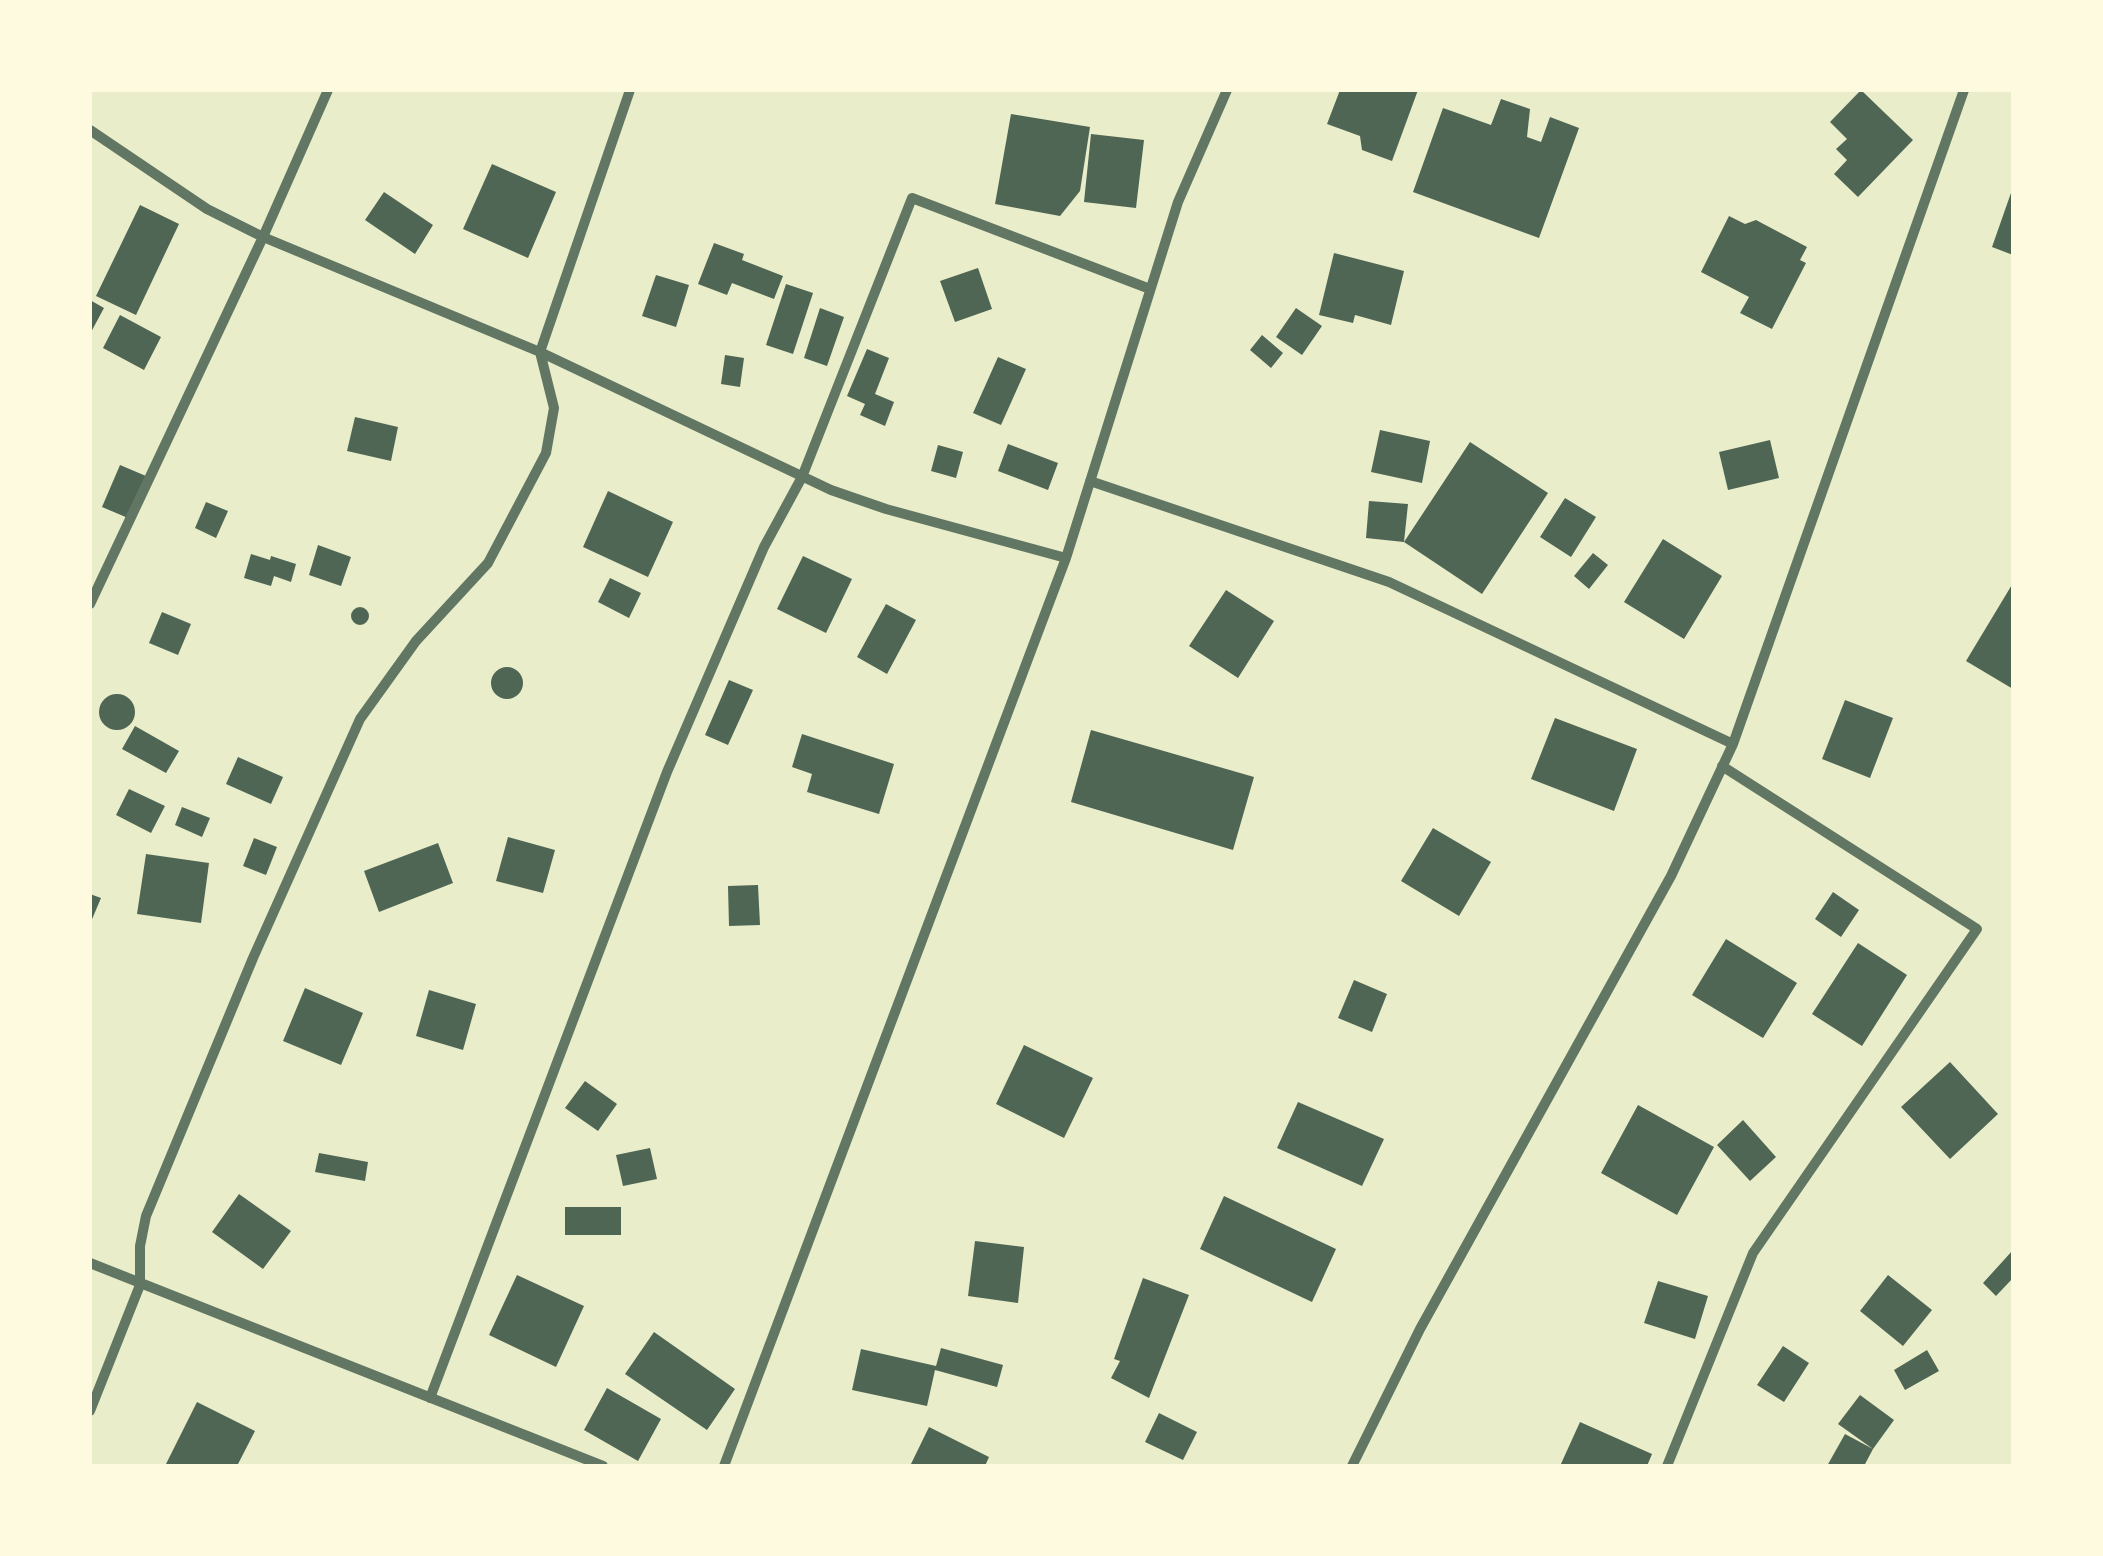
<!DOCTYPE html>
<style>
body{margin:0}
#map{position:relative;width:2103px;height:1556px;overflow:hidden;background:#e9edc9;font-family:Mulish,sans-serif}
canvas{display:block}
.frame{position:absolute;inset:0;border:92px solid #fefae0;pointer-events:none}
</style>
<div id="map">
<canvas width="2103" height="1556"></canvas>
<div class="frame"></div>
</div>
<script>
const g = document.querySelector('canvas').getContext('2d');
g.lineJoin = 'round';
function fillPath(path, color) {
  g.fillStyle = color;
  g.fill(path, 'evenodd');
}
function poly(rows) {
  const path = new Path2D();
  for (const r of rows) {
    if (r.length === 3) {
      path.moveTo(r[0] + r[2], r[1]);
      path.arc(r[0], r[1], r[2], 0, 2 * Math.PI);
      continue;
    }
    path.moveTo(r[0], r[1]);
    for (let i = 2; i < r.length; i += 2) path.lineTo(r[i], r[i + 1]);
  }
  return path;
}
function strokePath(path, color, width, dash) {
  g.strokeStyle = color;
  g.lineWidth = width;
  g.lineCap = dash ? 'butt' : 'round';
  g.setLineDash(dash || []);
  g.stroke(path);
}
const building = poly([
 [1340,90,1418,90,1392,161,1362,150,1360,136,1327,124],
 [1861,90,1913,140,1858,197,1834,174,1847,160,1836,149,1847,139,1830,122],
 [1501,99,1530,109,1527,137,1541,142,1550,117,1579,128,1539,238,1413,192,1443,108,1491,125],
 [1011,114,1090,127,1080,191,1060,216,995,204],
 [1091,134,1144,140,1136,208,1084,202],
 [492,164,556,192,528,258,463,229],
 [2012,190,2013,190,2013,255,1992,247],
 [384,192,433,225,415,254,365,220],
 [140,205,179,224,136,315,96,296],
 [1729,216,1745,224,1756,220,1807,247,1800,260,1806,263,1772,329,1740,313,1749,297,1701,272],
 [714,243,744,254,742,260,783,276,774,299,732,283,727,295,698,284],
 [1334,253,1404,271,1391,325,1355,315,1353,323,1319,315],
 [978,268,992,309,955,322,940,281],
 [656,275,689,285,676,327,642,316],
 [786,284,813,293,793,354,766,345],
 [90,300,104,308,90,334],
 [820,308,844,317,827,366,804,358],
 [1296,308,1322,326,1302,355,1276,337],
 [120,315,161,337,144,370,103,348],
 [1262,335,1283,353,1271,368,1250,350],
 [867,349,889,358,875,394,894,402,885,426,860,415,865,404,847,396],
 [725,355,744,358,740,387,721,384],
 [998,357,1026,369,1001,425,973,413],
 [355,417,398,427,391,461,347,451],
 [1380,430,1430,441,1422,483,1371,472],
 [1770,440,1779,478,1728,490,1719,452],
 [1470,442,1548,493,1482,594,1404,542],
 [1008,444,1058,463,1048,490,998,471],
 [938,445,963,452,956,478,931,471],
 [120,465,146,476,128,518,102,507],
 [608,491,673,522,648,577,583,547],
 [1565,498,1596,517,1571,557,1540,537],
 [1369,501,1408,504,1404,542,1366,538],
 [206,502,228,511,216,538,195,528],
 [1663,539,1722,576,1684,639,1624,602],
 [318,545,351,557,341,586,309,575],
 [1593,553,1608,565,1589,589,1574,576],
 [251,554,270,560,271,556,296,564,291,582,274,576,271,586,244,578],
 [803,556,852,579,826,633,777,609],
 [610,578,641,593,629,618,598,602],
 [2013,583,2013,689,1966,661],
 [1226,590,1274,621,1238,678,1189,646],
 [886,604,916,620,887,674,857,657],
 [360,616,9],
 [162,612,191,624,178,655,149,643],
 [507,683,16],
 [729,680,753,690,728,745,705,735],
 [117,712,18],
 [1845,700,1893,718,1870,778,1822,759],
 [1555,718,1637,749,1614,811,1531,779],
 [135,726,179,751,166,773,122,749],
 [1091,730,1254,777,1233,850,1071,802],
 [802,734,894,764,879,814,807,792,812,774,792,767],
 [238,757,283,777,271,804,226,784],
 [129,789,165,806,151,833,116,815],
 [182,807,210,818,202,837,175,825],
 [1433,828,1491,862,1459,916,1401,881],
 [508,837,555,850,543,893,496,881],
 [254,838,277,847,266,875,243,866],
 [438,843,453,883,379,912,364,871],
 [146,854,209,863,201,923,137,914],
 [758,885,760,925,729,926,728,886],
 [1833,892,1859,910,1841,937,1815,919],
 [90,894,101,898,90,924],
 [1726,939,1797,983,1763,1038,1692,995],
 [1858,943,1907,975,1862,1046,1812,1014],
 [1354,980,1387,994,1372,1032,1338,1018],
 [305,988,363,1013,341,1065,283,1041],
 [429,990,476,1004,463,1050,416,1036],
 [1024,1045,1093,1078,1064,1138,996,1104],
 [1950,1062,1998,1114,1950,1159,1901,1107],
 [585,1081,617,1104,598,1131,565,1108],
 [1298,1102,1384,1139,1362,1186,1277,1148],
 [1638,1105,1714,1147,1677,1215,1601,1173],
 [1743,1120,1776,1157,1750,1181,1717,1145],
 [650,1148,657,1179,623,1186,616,1155],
 [319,1153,368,1162,365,1181,315,1172],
 [239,1194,291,1231,263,1269,212,1232],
 [1224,1196,1336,1249,1312,1302,1200,1249],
 [565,1207,621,1207,621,1235,565,1235],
 [975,1241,1024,1247,1018,1303,968,1296],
 [2013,1250,2013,1278,1996,1296,1983,1283],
 [517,1275,584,1306,556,1367,489,1335],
 [1888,1275,1932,1310,1903,1346,1860,1311],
 [1143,1278,1189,1295,1149,1398,1111,1378,1120,1361,1114,1359],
 [1658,1281,1708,1296,1695,1339,1644,1323],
 [654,1332,735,1389,707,1430,625,1374],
 [1783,1346,1809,1363,1784,1402,1757,1385],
 [941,1348,1003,1365,997,1387,935,1370,927,1406,852,1390,861,1349,936,1366],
 [1927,1350,1939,1371,1905,1390,1894,1370],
 [607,1388,661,1419,638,1461,584,1430],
 [1860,1395,1894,1420,1873,1449,1838,1424],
 [197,1402,255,1431,237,1466,165,1466],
 [1159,1413,1197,1432,1183,1460,1145,1442],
 [1580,1422,1652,1454,1647,1466,1560,1466],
 [929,1427,989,1457,985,1466,910,1466],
 [1845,1434,1873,1449,1864,1466,1827,1466]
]);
const minor = poly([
 [90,130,207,209,263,237,540,352,831,490,886,509,1066,558],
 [1090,481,1389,582,1733,744],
 [90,604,263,237,328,90],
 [90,1263,603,1466],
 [430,1398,667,772,764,547,802,477,912,198,1150,289],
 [90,1411,140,1285,140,1246,146,1216,253,958,360,719,416,641,488,563,546,453,554,408,540,352,630,90],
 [724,1466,1066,558,1178,202,1227,90],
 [1352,1466,1420,1329,1671,876,1733,744,1964,90],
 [1667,1466,1753,1253,1977,929,1722,766]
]);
fillPath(building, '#4f6655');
strokePath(minor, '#617663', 10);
</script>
